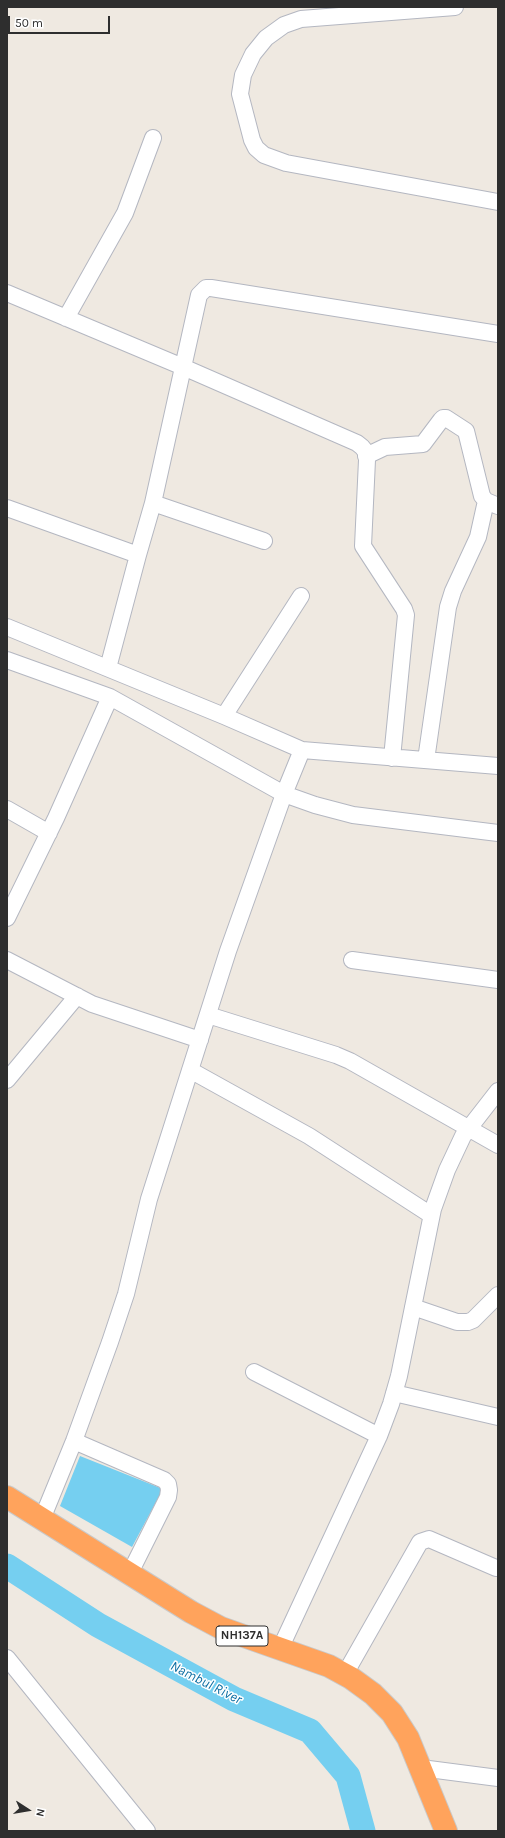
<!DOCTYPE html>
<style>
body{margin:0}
#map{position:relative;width:505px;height:1838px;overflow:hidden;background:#efe9e1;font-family:Karla,sans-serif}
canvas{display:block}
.frame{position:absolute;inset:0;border:8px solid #2e2e2e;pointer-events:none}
.north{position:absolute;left:8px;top:1790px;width:40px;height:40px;-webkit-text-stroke:3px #fff;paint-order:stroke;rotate:102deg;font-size:11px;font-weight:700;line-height:16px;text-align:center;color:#2e2e2e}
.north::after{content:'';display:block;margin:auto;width:14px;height:18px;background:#2e2e2e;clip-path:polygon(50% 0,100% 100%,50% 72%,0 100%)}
.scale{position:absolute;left:8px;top:16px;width:102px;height:18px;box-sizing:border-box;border:2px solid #2e2e2e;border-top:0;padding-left:5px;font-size:12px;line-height:14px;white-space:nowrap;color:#2e2e2e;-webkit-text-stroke:3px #fff;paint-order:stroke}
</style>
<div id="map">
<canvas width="505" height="1838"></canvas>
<div class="frame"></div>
<div class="north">N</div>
<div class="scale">50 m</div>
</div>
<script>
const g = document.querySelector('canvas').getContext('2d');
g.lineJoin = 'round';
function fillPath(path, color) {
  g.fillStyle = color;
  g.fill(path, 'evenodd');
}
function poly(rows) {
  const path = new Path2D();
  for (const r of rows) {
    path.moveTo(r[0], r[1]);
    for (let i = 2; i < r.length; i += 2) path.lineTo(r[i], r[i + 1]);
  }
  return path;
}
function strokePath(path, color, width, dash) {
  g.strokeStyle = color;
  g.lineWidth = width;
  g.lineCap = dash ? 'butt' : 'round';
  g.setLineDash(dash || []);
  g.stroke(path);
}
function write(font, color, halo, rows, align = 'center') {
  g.font = font + ' Karla,sans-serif';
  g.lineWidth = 3;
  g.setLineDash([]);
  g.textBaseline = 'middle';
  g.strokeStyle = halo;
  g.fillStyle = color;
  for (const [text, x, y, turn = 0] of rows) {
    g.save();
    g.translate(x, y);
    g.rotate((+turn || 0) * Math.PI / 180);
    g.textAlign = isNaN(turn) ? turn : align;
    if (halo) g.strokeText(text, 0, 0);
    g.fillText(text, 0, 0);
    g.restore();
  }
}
const water = poly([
 [80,1456,163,1489,132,1547,60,1506]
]);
const river = poly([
 [7,1566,98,1625,234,1699,310,1731,348,1776,363,1831]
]);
const minor = poly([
 [455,7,301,19,284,25,266,38,253,54,243,75,240,94,252,140,256,148,264,155,286,163,498,202],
 [7,293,183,367,357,443,362,447,366,452,367,460,363,546,404,609,406,615,392,758],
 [66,318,125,213,153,138],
 [366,456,385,447,423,444,441,420,443,418,446,418,466,431,482,496,486,501,498,506],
 [153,503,264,541],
 [7,508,138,555],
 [7,627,224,716,302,750,498,766],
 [7,660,110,697,284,794,315,805,353,815,498,833],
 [108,668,138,555,153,503,199,295,206,288,211,288,498,334],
 [224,716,301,596],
 [426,760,448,607,453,591,478,537,486,501],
 [7,809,49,833],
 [7,918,56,818,110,697],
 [7,960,92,1004,200,1040],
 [352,960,498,980],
 [208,1015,336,1055,350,1061,498,1145],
 [190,1070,309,1136,431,1215],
 [7,1080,77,996],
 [413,1307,457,1322,468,1322,473,1320,498,1295],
 [254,1372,379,1436],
 [394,1393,498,1417],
 [74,1441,164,1480,168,1484,169,1490,168,1497,130,1573],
 [42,1519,74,1441,110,1342,126,1294,149,1199,228,951,284,794,302,750],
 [280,1649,379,1436,391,1404,399,1376,433,1209,447,1170,463,1136,498,1091],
 [7,1658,147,1831],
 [345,1674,420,1542,429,1539,496,1568],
 [421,1768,498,1778]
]);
const highway = poly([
 [7,1497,191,1612,221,1628,329,1666,351,1678,373,1694,392,1713,408,1738,446,1831]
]);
const shields = [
 [242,1636,52]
];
const shieldNames = [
 ["NH137A",242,1636]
];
const waterNames = [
 ["Nambul River",206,1683,27]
];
fillPath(water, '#75cff0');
strokePath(river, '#75cff0', 25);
strokePath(minor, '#b4b7c1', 18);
strokePath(highway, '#c9c9c9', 24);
strokePath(minor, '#fff', 16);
strokePath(highway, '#ffa35c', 22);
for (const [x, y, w] of shields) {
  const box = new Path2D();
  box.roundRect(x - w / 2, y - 10, w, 20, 3);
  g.fillStyle = '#fff';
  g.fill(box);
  strokePath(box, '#2e2e2e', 1);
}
write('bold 12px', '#2e2e2e', null, shieldNames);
write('italic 14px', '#0d6fa3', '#fff', waterNames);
</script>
